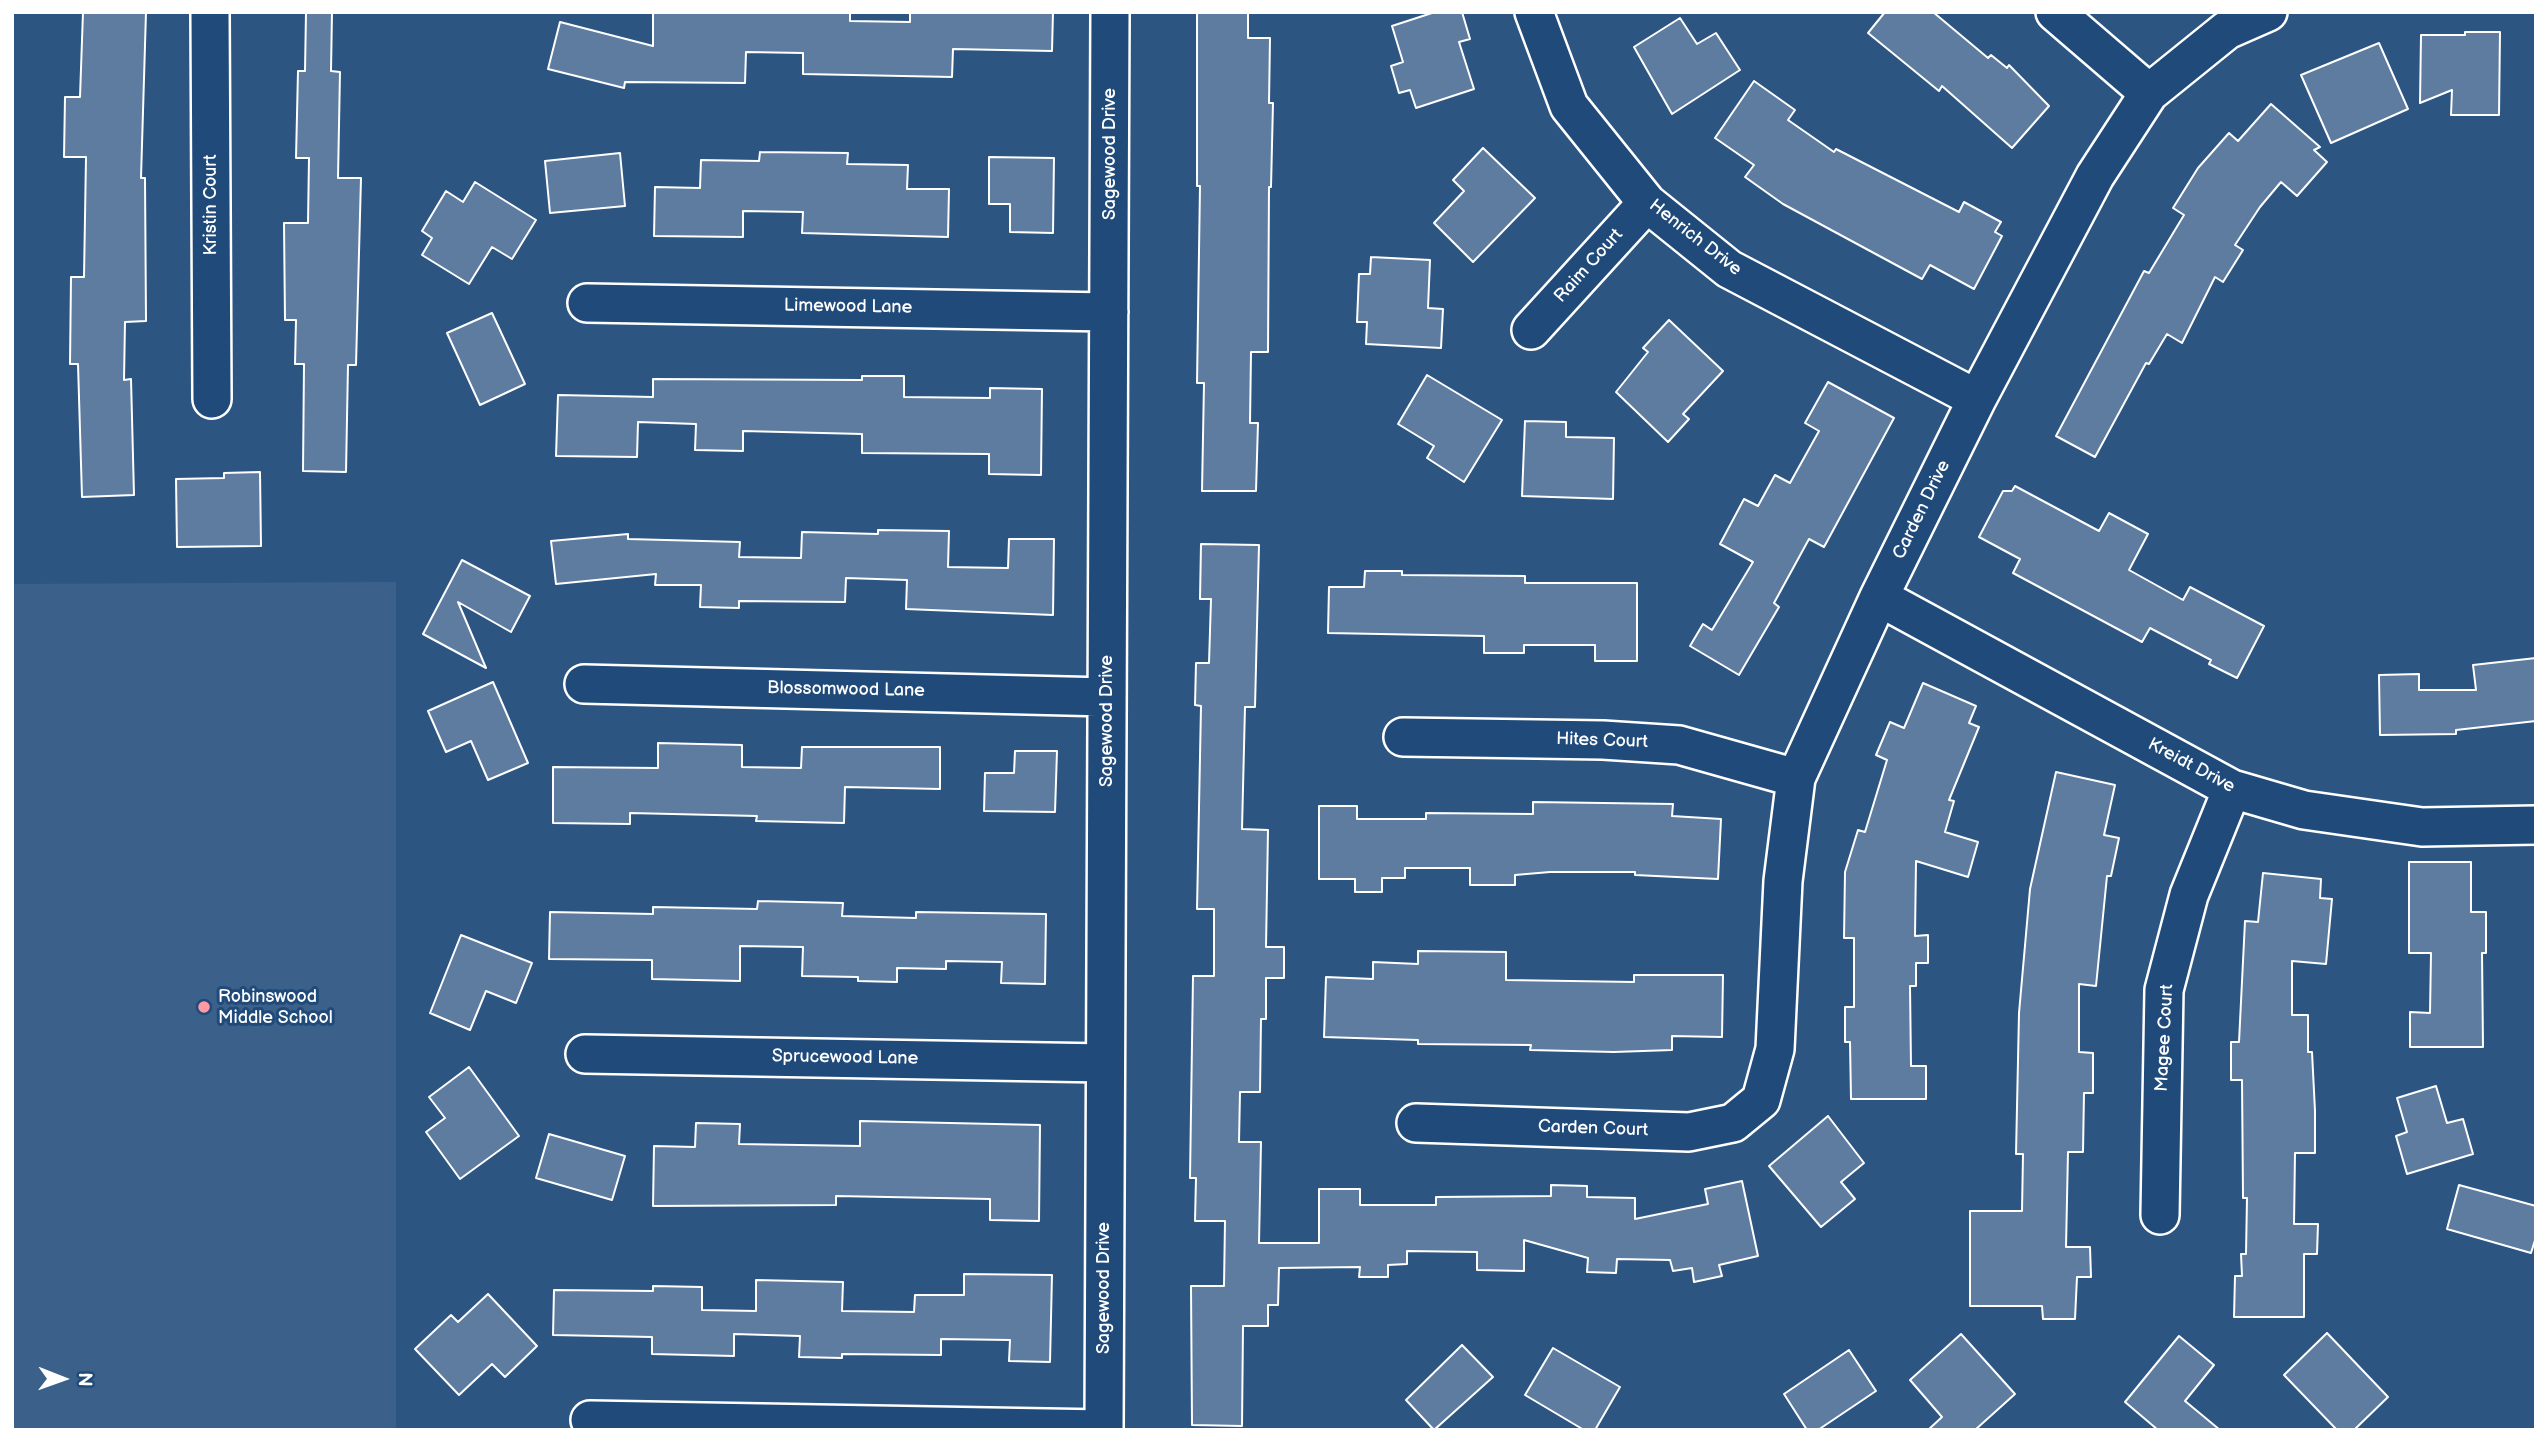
<!DOCTYPE html>
<style>
body{margin:0}
#map{position:relative;width:2548px;height:1442px;overflow:hidden;background:#2c5582;font-family:"Balsamiq Sans",sans-serif}
canvas{display:block}
.frame{position:absolute;inset:0;border:14px solid #fff;pointer-events:none}
.north{position:absolute;left:28px;top:1344px;width:70px;height:70px;-webkit-text-stroke:5px #1f4a7a;paint-order:stroke;rotate:91deg;font-size:19px;font-weight:700;line-height:28px;text-align:center;color:#fff}
.north::after{content:'';display:block;margin:auto;width:24px;height:32px;background:#fff;clip-path:polygon(50% 0,100% 100%,50% 72%,0 100%)}
</style>
<div id="map">
<canvas width="2548" height="1442"></canvas>
<div class="frame"></div>
<div class="north">N</div>
</div>
<script>
const g = document.querySelector('canvas').getContext('2d');
g.lineJoin = 'round';
function fillPath(path, color) {
  g.fillStyle = color;
  g.fill(path, 'evenodd');
}
function poly(rows) {
  const path = new Path2D();
  for (const r of rows) {
    path.moveTo(r[0], r[1]);
    for (let i = 2; i < r.length; i += 2) path.lineTo(r[i], r[i + 1]);
  }
  return path;
}
function strokePath(path, color, width, dash) {
  g.strokeStyle = color;
  g.lineWidth = width;
  g.lineCap = dash ? 'butt' : 'round';
  g.setLineDash(dash || []);
  g.stroke(path);
}
function write(font, color, halo, rows, align = 'center') {
  g.font = font + ' "Balsamiq Sans",sans-serif';
  g.lineWidth = 6;
  g.setLineDash([]);
  g.textBaseline = 'middle';
  g.strokeStyle = halo;
  g.fillStyle = color;
  for (const [text, x, y, turn = 0] of rows) {
    g.save();
    g.translate(x, y);
    g.rotate((+turn || 0) * Math.PI / 180);
    g.textAlign = isNaN(turn) ? turn : align;
    if (halo) g.strokeText(text, 0, 0);
    g.fillText(text, 0, 0);
    g.restore();
  }
}
const built = poly([
 [396,582,396,1430,12,1430,12,584]
]);
const building = poly([
 [83,12,146,12,141,178,145,178,146,321,125,322,124,380,131,379,134,495,82,497,78,364,70,364,71,277,84,277,86,157,64,157,65,97,80,97,83,12],
 [306,12,332,12,331,71,340,72,338,178,361,178,356,365,348,365,346,472,303,471,304,364,295,364,296,320,285,320,284,223,308,223,309,158,296,158,298,71,305,71,306,12],
 [653,12,850,12,850,21,910,22,910,12,1053,12,1052,51,953,49,952,77,803,74,803,53,746,52,745,83,625,82,624,88,548,69,560,22,653,46,653,12],
 [1197,12,1248,12,1248,38,1270,38,1269,103,1273,103,1271,187,1269,187,1268,352,1251,352,1250,423,1258,423,1256,491,1202,491,1204,383,1197,383,1200,186,1197,186,1197,12],
 [1435,12,1462,12,1470,39,1459,42,1474,89,1416,108,1410,90,1399,93,1391,66,1403,62,1392,26,1435,12],
 [1885,12,1933,12,1988,58,1991,55,2007,68,2009,65,2049,106,2012,148,1942,86,1939,91,1868,33,1885,12],
 [1680,18,1697,44,1716,33,1740,70,1672,114,1634,47,1680,18],
 [2465,32,2500,32,2499,115,2451,115,2452,90,2420,103,2421,35,2465,35,2465,32],
 [2379,43,2408,109,2331,143,2301,75,2379,43],
 [1754,81,1795,110,1788,120,1834,152,1836,149,1959,212,1964,202,2001,222,1995,232,2002,236,1974,289,1930,265,1922,279,1783,204,1745,177,1754,165,1715,138,1754,81],
 [2271,104,2320,147,2314,150,2327,162,2297,196,2281,182,2260,207,2235,245,2243,250,2223,282,2215,277,2182,343,2167,334,2149,364,2146,363,2095,457,2056,436,2144,271,2149,273,2184,215,2173,208,2198,168,2229,133,2238,141,2271,104],
 [1483,148,1535,198,1473,262,1434,223,1464,191,1453,180,1483,148],
 [760,152,848,153,847,164,908,165,907,189,949,189,948,237,802,233,803,212,743,211,743,237,654,236,655,187,700,188,701,160,759,161,760,152],
 [620,153,625,206,550,213,545,161,620,153],
 [989,157,1054,158,1053,233,1010,232,1010,204,989,204,989,157],
 [475,182,536,220,512,259,492,247,469,284,422,255,432,238,422,231,446,191,463,202,475,182],
 [1371,257,1430,260,1428,308,1443,309,1441,348,1366,344,1367,322,1357,322,1359,274,1370,274,1371,257],
 [492,313,525,384,480,405,447,333,492,313],
 [1669,320,1723,371,1683,414,1689,419,1668,442,1616,392,1648,352,1643,348,1669,320],
 [1427,375,1502,420,1464,482,1427,458,1434,446,1398,424,1427,375],
 [862,376,904,376,904,397,990,398,990,388,1042,389,1041,475,989,474,989,454,862,453,862,434,743,431,743,451,695,450,696,424,638,422,637,457,556,456,558,395,653,397,653,379,862,380,862,376],
 [1828,382,1894,418,1824,547,1809,539,1774,603,1779,607,1739,675,1690,646,1703,624,1712,630,1753,562,1720,544,1744,499,1758,506,1775,475,1790,483,1819,431,1805,423,1828,382],
 [1525,421,1566,422,1566,437,1614,438,1613,499,1522,496,1525,421],
 [260,472,261,546,177,547,176,479,224,478,224,473,260,472],
 [2015,486,2099,531,2109,513,2148,534,2129,570,2183,600,2190,587,2264,626,2237,678,2209,664,2211,660,2150,628,2142,642,2013,573,2020,559,1979,537,2003,491,2012,491,2015,486],
 [878,530,949,531,948,567,1008,568,1009,539,1054,539,1053,615,906,609,907,580,846,578,845,602,739,601,739,608,700,607,701,585,655,585,656,574,556,584,551,541,628,534,628,539,740,542,739,557,801,558,802,532,878,534,878,530],
 [1201,544,1259,545,1255,707,1245,707,1242,829,1268,830,1266,947,1284,947,1284,978,1266,978,1266,1019,1261,1019,1260,1092,1240,1092,1239,1142,1261,1142,1259,1243,1319,1243,1319,1189,1360,1189,1360,1205,1436,1205,1436,1197,1551,1196,1551,1185,1587,1186,1587,1197,1635,1198,1635,1219,1708,1204,1705,1189,1742,1181,1758,1256,1719,1265,1722,1276,1694,1282,1692,1268,1673,1271,1670,1260,1617,1259,1616,1273,1587,1272,1588,1258,1524,1240,1524,1271,1477,1270,1477,1252,1407,1251,1407,1264,1388,1265,1388,1277,1359,1277,1360,1267,1279,1268,1278,1305,1268,1305,1268,1326,1243,1326,1242,1426,1192,1425,1191,1286,1224,1286,1225,1221,1195,1221,1196,1178,1190,1178,1193,976,1214,976,1214,909,1197,909,1201,706,1195,705,1196,663,1209,663,1211,599,1200,599,1201,544],
 [462,560,530,596,511,632,458,602,486,668,423,634,462,560],
 [1365,571,1402,571,1402,575,1525,576,1525,583,1637,583,1637,661,1595,661,1595,645,1524,645,1524,653,1484,653,1484,636,1328,633,1329,587,1364,587,1365,571],
 [2536,658,2536,721,2456,730,2456,734,2380,735,2379,675,2419,674,2419,690,2476,690,2473,665,2536,658],
 [493,682,528,763,488,780,471,741,446,752,428,711,493,682],
 [1923,683,1976,706,1969,723,1979,727,1949,800,1954,801,1945,832,1978,842,1968,877,1916,861,1915,936,1928,935,1928,963,1916,963,1916,986,1910,986,1911,1066,1926,1066,1926,1099,1851,1099,1850,1042,1845,1042,1845,1007,1854,1007,1854,938,1844,938,1845,872,1858,830,1865,832,1887,760,1876,755,1890,722,1904,728,1923,683],
 [658,743,742,745,742,767,801,768,802,747,940,747,940,789,845,787,844,823,756,821,757,816,630,813,630,824,553,823,553,767,658,768,658,743],
 [1015,751,1057,751,1055,812,984,811,985,773,1014,773,1015,751],
 [2056,772,2115,785,2104,835,2119,838,2111,876,2107,876,2096,986,2079,984,2079,1052,2093,1053,2093,1093,2084,1093,2083,1152,2068,1152,2066,1247,2090,1247,2091,1277,2077,1277,2075,1319,2043,1319,2042,1306,1970,1306,1970,1211,2022,1211,2023,1154,2016,1154,2019,1013,2030,889,2056,772],
 [1533,802,1673,804,1672,816,1721,819,1718,879,1635,875,1635,872,1550,872,1515,875,1515,885,1470,885,1470,868,1405,868,1405,878,1382,878,1382,892,1355,892,1355,879,1319,879,1319,806,1357,806,1357,819,1426,819,1426,813,1533,814,1533,802],
 [2409,862,2471,862,2471,912,2486,912,2486,953,2482,953,2483,1047,2410,1047,2410,1012,2430,1013,2431,953,2409,953,2409,862],
 [2263,873,2321,879,2320,898,2332,899,2326,964,2292,961,2292,1015,2308,1015,2308,1052,2312,1052,2315,1111,2315,1153,2295,1153,2294,1224,2318,1224,2317,1254,2304,1254,2304,1317,2234,1317,2235,1276,2242,1276,2241,1254,2246,1254,2247,1198,2243,1198,2242,1080,2231,1080,2231,1042,2239,1042,2245,921,2258,922,2263,873],
 [758,901,843,903,842,916,916,918,916,912,1046,914,1045,984,1001,983,1002,962,946,961,946,969,897,968,897,982,858,981,858,977,802,976,803,947,740,946,740,981,652,979,652,960,549,959,550,912,653,914,653,907,757,909,758,901],
 [461,935,532,963,516,1003,486,991,470,1030,430,1013,461,935],
 [1418,951,1506,952,1506,980,1634,982,1634,975,1723,975,1722,1037,1672,1036,1672,1050,1614,1052,1530,1050,1531,1045,1418,1044,1418,1040,1324,1037,1326,977,1373,979,1373,962,1418,964,1418,951],
 [469,1067,519,1136,460,1179,426,1132,445,1118,429,1097,469,1067],
 [2436,1086,2447,1123,2463,1119,2473,1154,2407,1174,2396,1136,2407,1132,2397,1098,2436,1086],
 [1828,1116,1864,1163,1841,1182,1855,1199,1821,1227,1769,1166,1828,1116],
 [860,1121,1040,1125,1039,1221,990,1220,990,1199,836,1196,836,1205,653,1206,654,1146,695,1147,696,1123,740,1124,739,1144,860,1146,860,1121],
 [549,1134,625,1156,612,1200,536,1178,549,1134],
 [2459,1185,2536,1206,2536,1237,2531,1253,2447,1229,2459,1185],
 [964,1274,1052,1275,1050,1362,1009,1361,1010,1340,941,1339,941,1355,842,1354,842,1358,799,1357,800,1336,734,1334,734,1356,652,1354,652,1337,553,1335,554,1290,653,1291,653,1286,702,1287,702,1310,756,1311,756,1280,843,1282,842,1311,914,1312,915,1295,964,1295,964,1274],
 [488,1294,537,1346,505,1377,492,1364,459,1395,415,1349,451,1315,458,1322,488,1294],
 [2327,1333,2388,1397,2354,1430,2337,1430,2284,1375,2327,1333],
 [1961,1334,2015,1394,1975,1430,1928,1430,1942,1417,1910,1380,1961,1334],
 [2179,1336,2214,1365,2185,1401,2220,1430,2158,1430,2125,1402,2179,1336],
 [1462,1345,1493,1377,1434,1430,1406,1400,1462,1345],
 [1553,1348,1620,1387,1595,1430,1584,1430,1525,1395,1553,1348],
 [1849,1350,1876,1391,1818,1430,1807,1430,1784,1394,1849,1350]
]);
const minor = poly([
 [210,12,212,399],
 [1534,12,1569,106,1647,203,1729,269,1977,399],
 [2055,12,2149,93],
 [587,303,1109,312],
 [1531,330,1647,203],
 [1879,597,2232,789,2304,810,2422,827,2536,825],
 [584,684,1107,697],
 [1403,737,1603,740,1679,745,1796,778],
 [585,1054,1105,1063],
 [1416,1123,1689,1132,1733,1123,1761,1100,1775,1049,1783,881,1796,778,1879,597,1977,399,2095,176,2149,93,2227,30,2268,12],
 [2160,1215,2164,990,2189,895,2232,789],
 [590,1420,1104,1429],
 [1104,1430,1110,12]
]);
const markers = [
 [204,1007,7,"#ff9aa2"]
];
const streetNames = [
 ["Sagewood Drive",1110,154,-90],
 ["Kristin Court",211,205,-90],
 ["Henrich Drive",1695,238,38],
 ["Raim Court",1589,266,-48],
 ["Limewood Lane",848,307,1],
 ["Carden Drive",1922,510,-64],
 ["Blossomwood Lane",846,690,1],
 ["Sagewood Drive",1107,721,-90],
 ["Hites Court",1602,741,2],
 ["Kreidt Drive",2191,766,28],
 ["Magee Court",2165,1038,-87],
 ["Sprucewood Lane",845,1058,1],
 ["Carden Court",1593,1129,2],
 ["Sagewood Drive",1104,1288,-90]
];
const poiNames = [
 ["Robinswood",218,997],
 ["Middle School",218,1018]
];
fillPath(built, '#3b618b');
fillPath(building, '#5e7c9f');
strokePath(building, '#fff', 2);
strokePath(minor, '#fff', 42);
strokePath(minor, '#1f4a7a', 37);
for (const [x, y, r, color] of markers) {
  const dot = new Path2D();
  dot.arc(x, y, r, 0, 2 * Math.PI);
  g.fillStyle = color;
  g.fill(dot);
  strokePath(dot, '#1f4a7a', 2.5);
}
write('18px', '#fff', '#1f4a7a', streetNames);
write('18px', '#fff', '#1f4a7a', poiNames, 'left');
</script>
